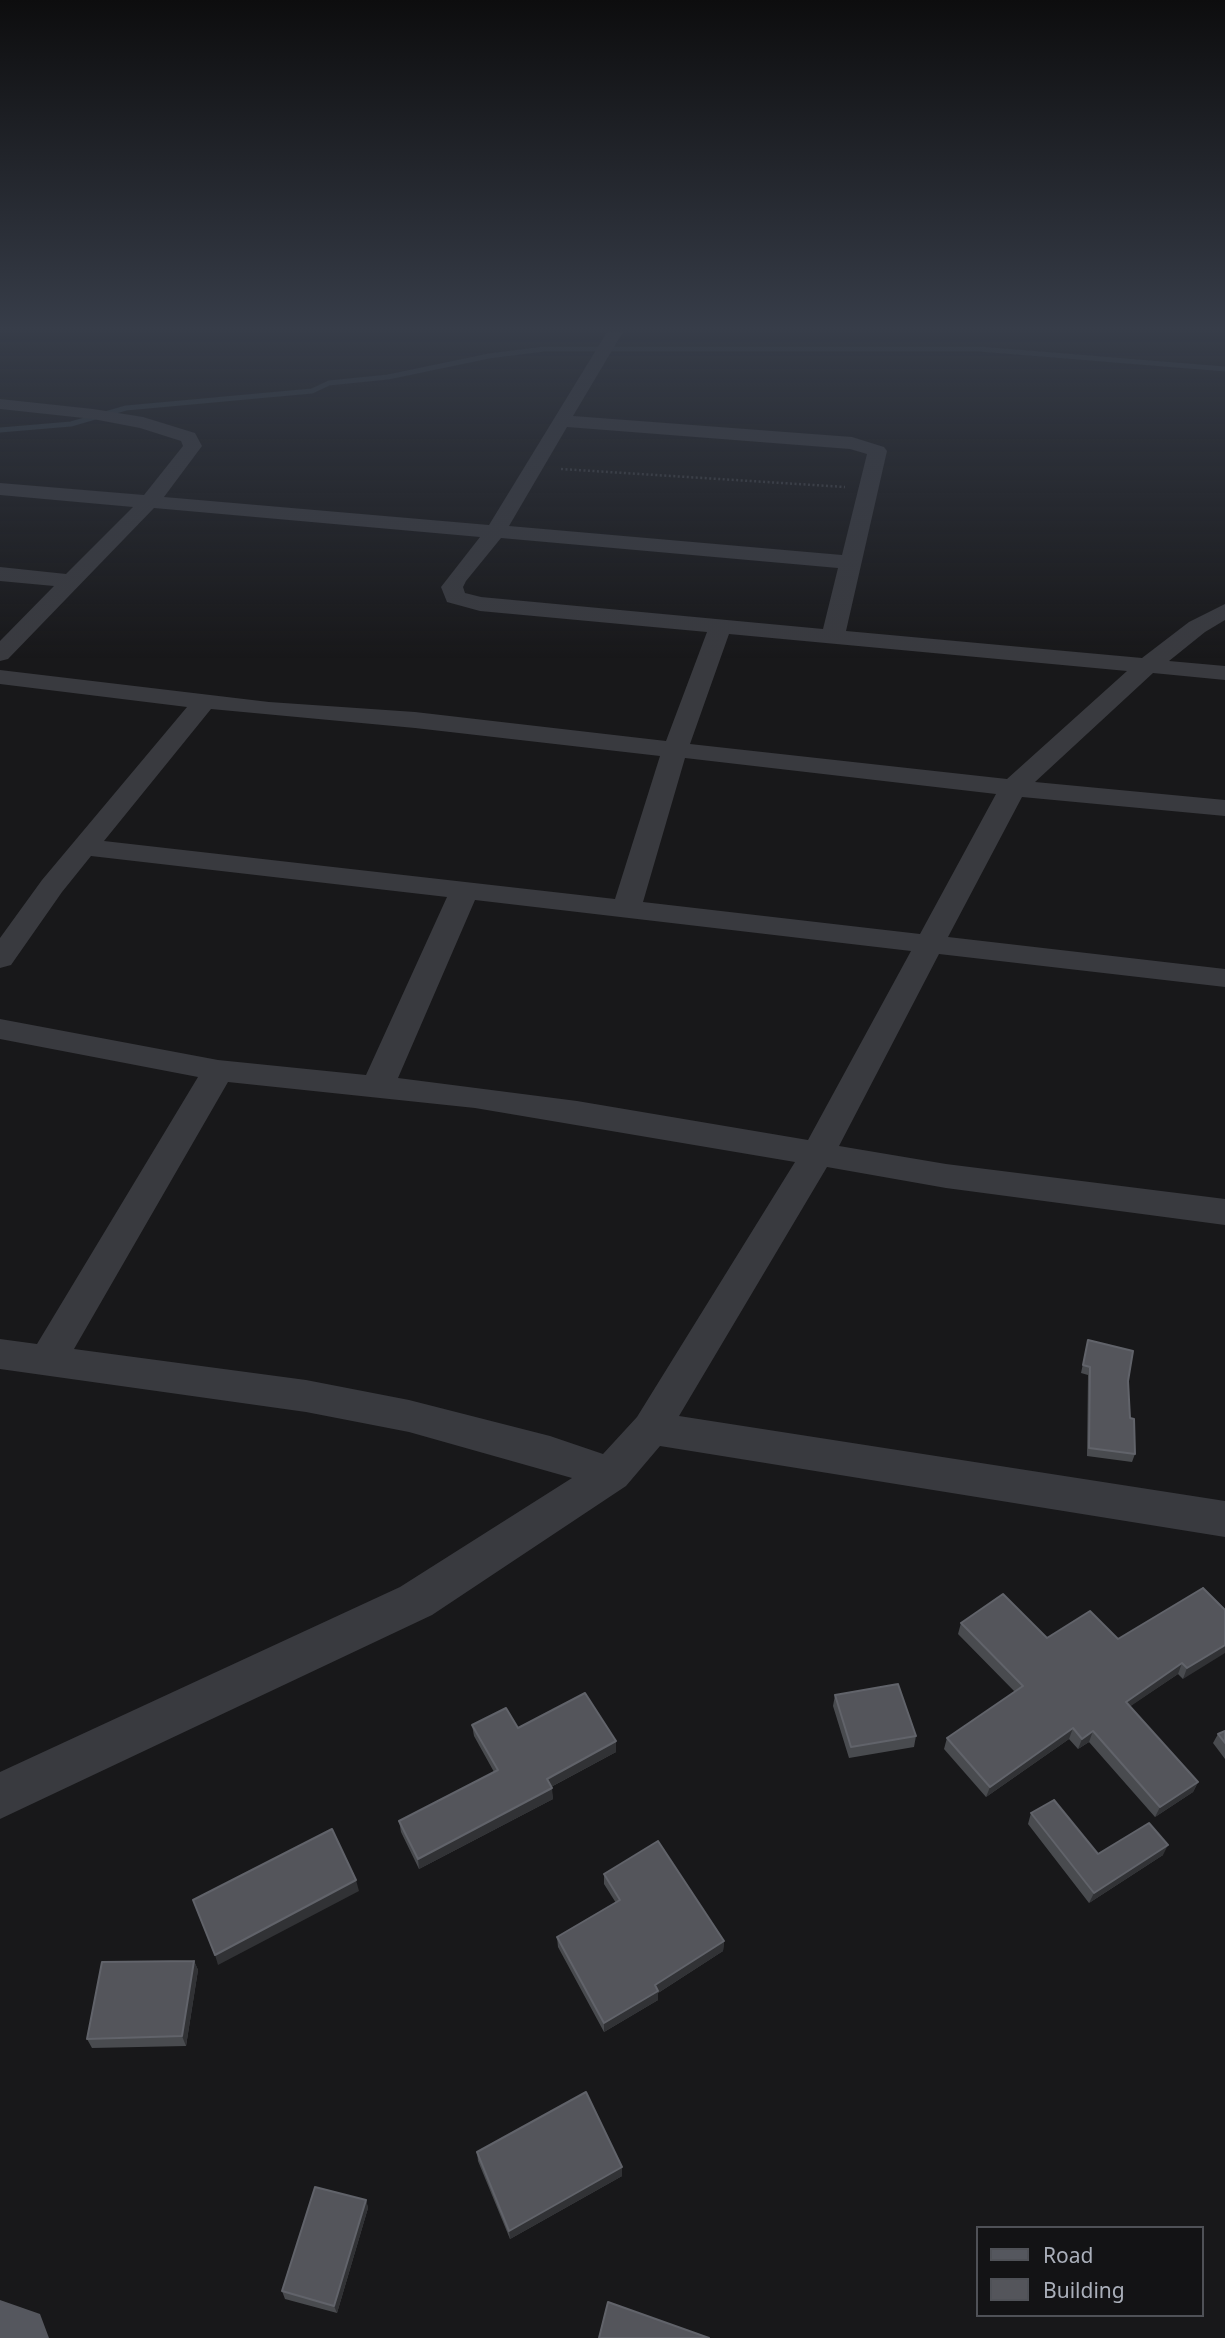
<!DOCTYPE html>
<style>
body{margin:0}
#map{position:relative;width:1225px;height:2338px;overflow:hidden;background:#18181a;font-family:"Noto Sans",sans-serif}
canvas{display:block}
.legend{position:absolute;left:976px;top:2226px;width:228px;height:91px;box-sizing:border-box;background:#131315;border:2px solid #4f5157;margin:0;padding:9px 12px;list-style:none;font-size:21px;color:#aaafba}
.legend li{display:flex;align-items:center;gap:14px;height:35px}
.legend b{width:35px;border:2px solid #4f5157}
</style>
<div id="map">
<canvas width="1225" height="2338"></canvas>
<ul class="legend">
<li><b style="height:9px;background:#55575e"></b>Road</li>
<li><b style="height:19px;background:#54555b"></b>Building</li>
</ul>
</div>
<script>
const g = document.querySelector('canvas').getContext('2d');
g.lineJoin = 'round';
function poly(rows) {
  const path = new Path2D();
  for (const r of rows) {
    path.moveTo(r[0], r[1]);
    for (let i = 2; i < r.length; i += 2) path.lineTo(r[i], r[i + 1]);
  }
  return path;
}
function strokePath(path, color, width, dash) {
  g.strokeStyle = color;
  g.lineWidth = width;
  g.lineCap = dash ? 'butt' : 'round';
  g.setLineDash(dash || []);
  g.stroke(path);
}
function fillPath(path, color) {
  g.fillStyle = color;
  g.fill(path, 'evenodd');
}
const stream = poly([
 [0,430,71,424,126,408,312,391,329,383,388,377,489,356,544,349,979,349,1225,369]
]);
const path = poly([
 [561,469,845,487]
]);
const street = poly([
 [607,332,623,332,573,416,852,437,884,447,887,451,846,631,1142,658,1189,622,1225,604,1225,620,1205,632,1169,661,1225,666,1225,680,1153,673,1035,782,1225,800,1225,816,1022,797,948,937,1225,969,1225,987,939,954,839,1146,946,1164,1225,1199,1225,1225,946,1188,827,1167,679,1416,1225,1501,1225,1537,660,1446,626,1486,432,1615,0,1819,0,1772,400,1587,572,1478,409,1432,306,1412,0,1369,0,1339,37,1344,198,1077,0,1039,0,1019,218,1060,366,1075,447,897,91,856,62,892,11,965,0,968,0,938,42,880,187,707,0,684,0,670,269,702,415,712,666,741,707,632,480,611,447,602,441,587,480,537,154,508,8,659,0,661,0,641,54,586,0,581,0,567,66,574,133,507,0,495,0,483,144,495,183,446,181,441,140,428,93,419,0,409,0,399,93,409,143,417,195,433,202,446,164,497,489,525,607,332],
 [567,427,850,449,867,454,842,555,509,526,567,427],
 [501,538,838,568,823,629,481,597,465,593,463,587,466,581,501,538],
 [729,634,1127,671,1007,779,690,744,729,634],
 [211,709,415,728,660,756,615,899,104,841,211,709],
 [685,758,996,794,920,934,643,902,685,758],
 [475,900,911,951,808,1140,577,1101,398,1078,475,900],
 [228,1082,475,1108,795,1162,637,1417,603,1454,550,1436,409,1400,306,1380,74,1349,228,1082]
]);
const primary = poly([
 [0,2300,40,2314,49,2338,0,2338,0,2300]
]);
const wall = poly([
 [1088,1340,1128,1381,1130,1418,1135,1454,1132,1462,1087,1456,1088,1375,1081,1373],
 [1225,1610,1183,1679,1178,1674,1130,1706,1198,1782,1193,1792,1155,1817,1089,1742,1078,1749,1069,1739,986,1797,944,1749,947,1738,1015,1692,958,1634,961,1623,1047,1638,1118,1639],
 [835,1695,916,1736,914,1747,849,1758,833,1706],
 [472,1725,518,1728,616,1741,616,1752,551,1787,553,1799,419,1869,401,1832,399,1821,494,1772,474,1736],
 [1225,1731,1225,1759,1213,1743,1218,1734],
 [1031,1813,1098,1854,1163,1855,1089,1903,1028,1824],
 [604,1874,724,1941,723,1951,658,1993,658,2000,604,2032,558,1947,557,1937,616,1903,604,1884],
 [194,1961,198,1970,186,2046,92,2048,87,2039],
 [477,2152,622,2167,622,2176,510,2239,478,2161],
 [366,2200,368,2208,337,2313,285,2299,282,2291]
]);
const shadedWall = poly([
 [1225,1645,1225,1653,1183,1679,1187,1668],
 [1182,1663,1178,1674,1122,1712,1126,1702],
 [1073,1728,1069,1739,986,1797,990,1787],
 [1093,1731,1089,1742,1078,1749,1082,1739],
 [616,1741,616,1752,547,1789,547,1779],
 [1198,1782,1193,1792,1155,1817,1160,1807],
 [552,1788,553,1799,419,1869,418,1859],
 [1168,1845,1163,1855,1089,1903,1094,1893],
 [356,1880,359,1891,218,1965,215,1955],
 [724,1941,723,1951,658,1993,658,2000,604,2032,604,2023,655,1985],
 [194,1961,198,1970,186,2046,182,2036],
 [622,2167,622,2176,510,2239,509,2231],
 [366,2200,368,2208,337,2313,334,2306]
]);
const building = poly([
 [1088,1340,1133,1351,1128,1381,1130,1418,1134,1419,1135,1454,1089,1448,1090,1367,1083,1365,1088,1340],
 [1203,1588,1225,1610,1225,1645,1187,1668,1182,1663,1126,1702,1198,1782,1160,1807,1093,1731,1082,1739,1073,1728,990,1787,947,1738,1023,1686,961,1623,1003,1594,1047,1638,1090,1611,1118,1639,1203,1588],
 [898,1684,916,1736,851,1747,835,1695,898,1684],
 [585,1693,616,1741,547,1779,552,1788,418,1859,399,1821,498,1770,472,1725,506,1708,518,1728,585,1693],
 [1225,1731,1225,1743,1218,1734,1225,1731],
 [1054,1800,1098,1854,1149,1823,1168,1845,1094,1893,1031,1813,1054,1800],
 [332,1829,356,1880,215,1955,193,1900,332,1829],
 [658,1841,724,1941,655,1985,658,1991,604,2023,557,1937,620,1900,604,1874,658,1841],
 [194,1961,182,2036,87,2039,102,1962,194,1961],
 [586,2092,622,2167,509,2231,477,2152,586,2092],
 [315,2187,366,2200,334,2306,282,2291,315,2187],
 [608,2302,709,2338,599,2338,608,2302]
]);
strokePath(stream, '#2e373e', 5);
strokePath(path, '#3f4146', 2.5, [2, 2.5]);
fillPath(street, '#393a3f');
fillPath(primary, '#55575e');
fillPath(wall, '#494b4f');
fillPath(shadedWall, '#313235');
fillPath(building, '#54555b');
strokePath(building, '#61636a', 2);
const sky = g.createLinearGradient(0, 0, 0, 659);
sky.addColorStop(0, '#0d0d0e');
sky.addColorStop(0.5, '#373d49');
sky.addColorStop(1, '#373d4900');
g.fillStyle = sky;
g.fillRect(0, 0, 1225, 659);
</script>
